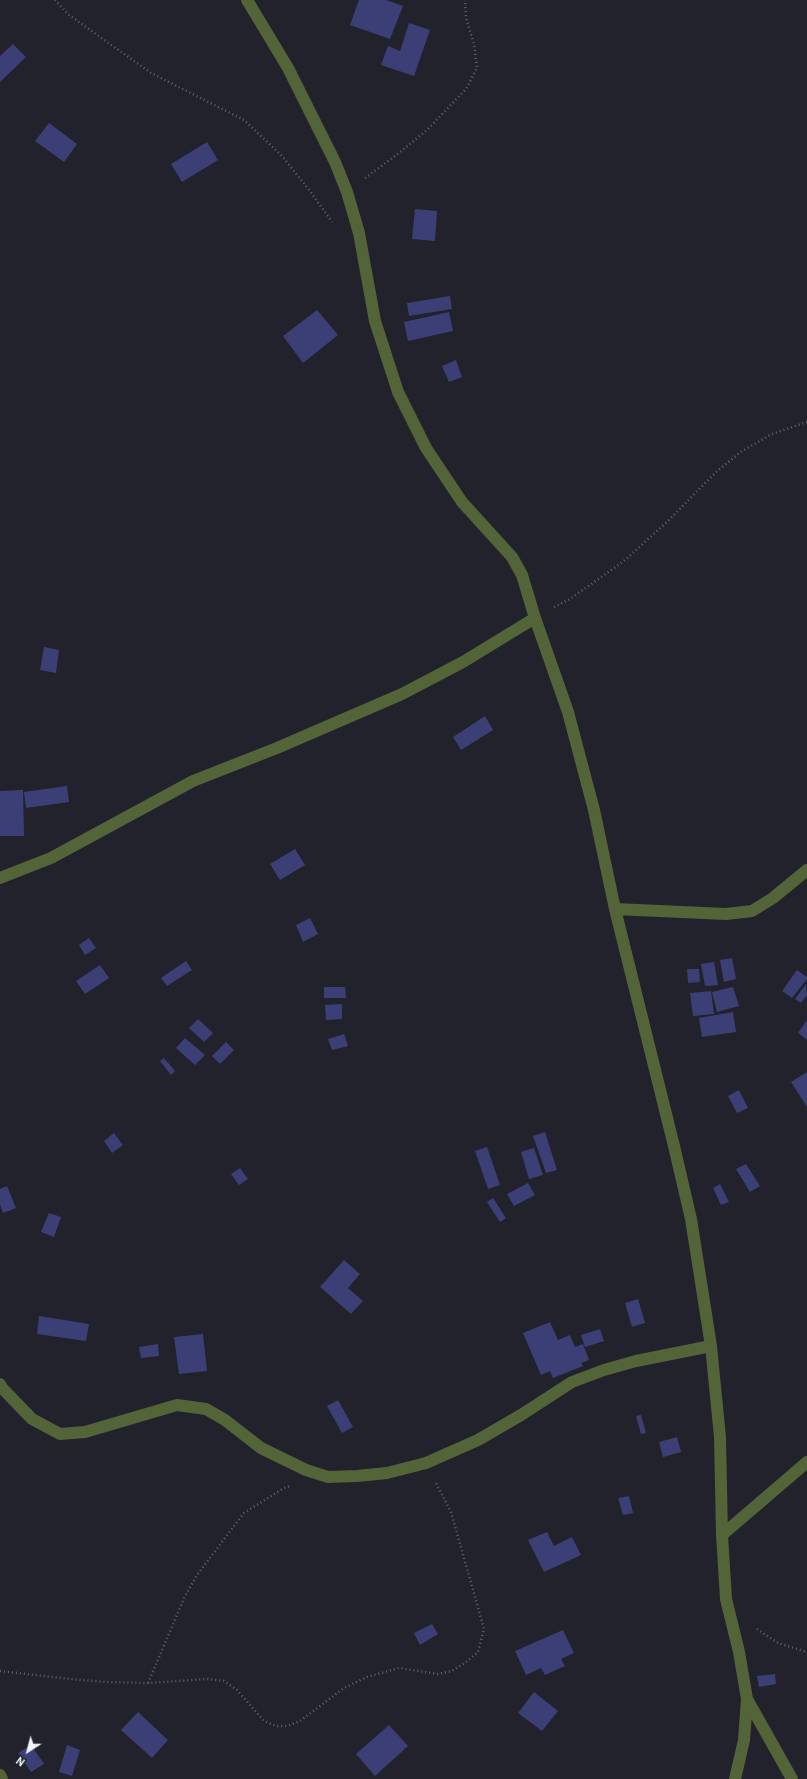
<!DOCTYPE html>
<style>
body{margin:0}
#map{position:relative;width:807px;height:1779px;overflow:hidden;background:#21222b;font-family:Overpass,sans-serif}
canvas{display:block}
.north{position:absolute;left:8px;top:1731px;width:40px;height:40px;-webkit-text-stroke:3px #21222b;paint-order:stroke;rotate:216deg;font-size:11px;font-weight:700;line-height:16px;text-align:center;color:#f3f4fb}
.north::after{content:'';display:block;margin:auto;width:14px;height:18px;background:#f3f4fb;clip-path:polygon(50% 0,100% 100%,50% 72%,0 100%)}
</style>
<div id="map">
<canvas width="807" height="1779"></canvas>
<div class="north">N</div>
</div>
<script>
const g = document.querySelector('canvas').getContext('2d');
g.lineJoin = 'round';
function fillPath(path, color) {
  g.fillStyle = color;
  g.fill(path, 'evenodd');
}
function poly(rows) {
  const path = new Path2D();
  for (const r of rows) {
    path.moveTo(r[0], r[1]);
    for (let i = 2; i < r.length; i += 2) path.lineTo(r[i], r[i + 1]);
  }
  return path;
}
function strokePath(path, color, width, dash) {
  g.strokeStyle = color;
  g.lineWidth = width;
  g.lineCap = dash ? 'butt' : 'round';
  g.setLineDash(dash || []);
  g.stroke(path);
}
const building = poly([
 [359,0,386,0,403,6,390,39,350,25],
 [409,23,430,30,414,76,381,65,388,46,400,51],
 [13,44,26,57,0,82,0,56],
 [49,123,77,144,64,162,35,141],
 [207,142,218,160,182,182,171,164],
 [415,209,437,211,435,241,412,239],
 [450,296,452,309,409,316,407,303],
 [317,310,338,335,303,363,283,336],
 [449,312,453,331,408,341,404,322],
 [456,360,462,377,449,382,442,366],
 [44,647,59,650,56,673,40,670],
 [485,716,493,730,461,750,453,737],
 [67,786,69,802,26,808,24,792],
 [23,790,24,836,0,836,0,791],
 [295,849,305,865,280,880,270,864],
 [310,918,318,934,303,942,296,925],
 [89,938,96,948,85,955,79,945],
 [732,958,736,979,724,982,720,960],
 [186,961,192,970,167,986,161,978],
 [714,962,718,985,705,986,701,964],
 [100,965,109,978,85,994,76,981],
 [687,969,699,969,700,982,688,983],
 [797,970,807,977,807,979,792,998,782,991],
 [806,984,807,995,801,1003,795,999],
 [324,987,345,987,346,998,324,998],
 [733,987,739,1006,717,1012,712,992],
 [711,991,714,1014,693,1016,690,993],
 [342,1004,342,1019,326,1020,325,1005],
 [733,1012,736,1032,702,1037,699,1018],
 [198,1019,213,1033,204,1042,189,1028],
 [807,1020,807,1040,798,1033],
 [344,1034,348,1046,332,1050,328,1039],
 [185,1038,205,1055,195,1065,176,1048],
 [226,1042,234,1050,220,1064,212,1056],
 [164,1058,175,1071,171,1075,160,1061],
 [807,1072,807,1107,791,1082],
 [739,1090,748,1108,737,1113,728,1096],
 [545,1132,557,1170,546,1173,533,1136],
 [114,1133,123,1145,112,1153,104,1141],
 [487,1147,500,1185,488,1189,475,1151],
 [534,1148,543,1175,529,1179,521,1152],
 [746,1164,760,1186,750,1192,736,1169],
 [240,1168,248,1179,239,1185,231,1174],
 [528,1183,535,1195,514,1206,507,1194],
 [720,1184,729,1202,721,1205,713,1188],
 [7,1186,16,1208,3,1213,0,1204,0,1189],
 [493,1198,506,1218,500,1222,487,1202],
 [49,1213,61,1217,54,1237,41,1232],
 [344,1260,360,1274,348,1288,363,1301,351,1314,320,1287],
 [638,1299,645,1323,632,1327,625,1303],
 [39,1316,89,1324,86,1341,37,1334],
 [550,1322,558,1340,570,1335,575,1347,583,1344,589,1360,581,1363,583,1366,553,1378,550,1371,541,1375,523,1333],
 [600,1329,604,1341,585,1347,581,1335],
 [203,1334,207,1371,179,1374,174,1337],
 [158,1344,159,1356,141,1358,139,1347],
 [338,1400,353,1427,342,1433,327,1406],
 [641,1415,646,1433,641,1434,636,1416],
 [677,1437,681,1452,663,1457,659,1442],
 [629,1496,633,1513,623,1515,618,1498],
 [547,1532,554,1546,572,1537,581,1555,544,1572,528,1540],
 [432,1624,438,1634,420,1645,414,1633],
 [563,1630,574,1653,561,1659,565,1666,545,1675,541,1668,526,1675,515,1651],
 [775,1674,776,1684,759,1687,757,1676],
 [534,1692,558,1711,542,1731,518,1713],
 [138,1712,168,1740,152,1758,121,1730],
 [389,1725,408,1746,375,1776,356,1754],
 [31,1745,44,1764,31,1772,18,1753],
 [67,1745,80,1750,72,1776,59,1772]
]);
const path = poly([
 [55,0,69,15,151,73,244,120,282,156,310,191,332,222],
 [365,178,399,153,427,130,466,89,477,68,474,44,466,18,465,0],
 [554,607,570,599,624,561,668,521,716,472,742,451,772,434,807,422],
 [757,1629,778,1643,807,1652],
 [0,1671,70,1679,107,1682,148,1683,208,1679,224,1681,237,1690,264,1721,276,1726,287,1726,300,1721,344,1688,367,1677,399,1668,438,1674,452,1671,466,1662,478,1652,484,1629,451,1512,436,1483],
 [148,1683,185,1596,197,1575,244,1513,284,1488,291,1486]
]);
const minor = poly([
 [247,0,288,68,335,162,347,192,359,233,375,321,398,392,426,448,462,502,512,557,522,575,535,618,568,712,594,810,615,909,674,1146,691,1219,711,1346,720,1437,722,1535,726,1599,739,1652,747,1699,744,1740,735,1779],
 [0,878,51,858,193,781,277,748,402,694,463,662,535,618],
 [615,909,726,914,752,911,773,898,807,870],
 [0,1384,3,1389,32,1419,60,1434,85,1432,177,1405,206,1409,225,1420,261,1448,306,1470,328,1477,357,1476,387,1473,426,1463,478,1440,521,1415,572,1382,604,1370,636,1361,711,1346],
 [722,1535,807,1462],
 [747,1699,792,1779],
 [0,1775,2,1779]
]);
fillPath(building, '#3c3f76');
strokePath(path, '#62636b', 2.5, [1, 3]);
strokePath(minor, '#536439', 12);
</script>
